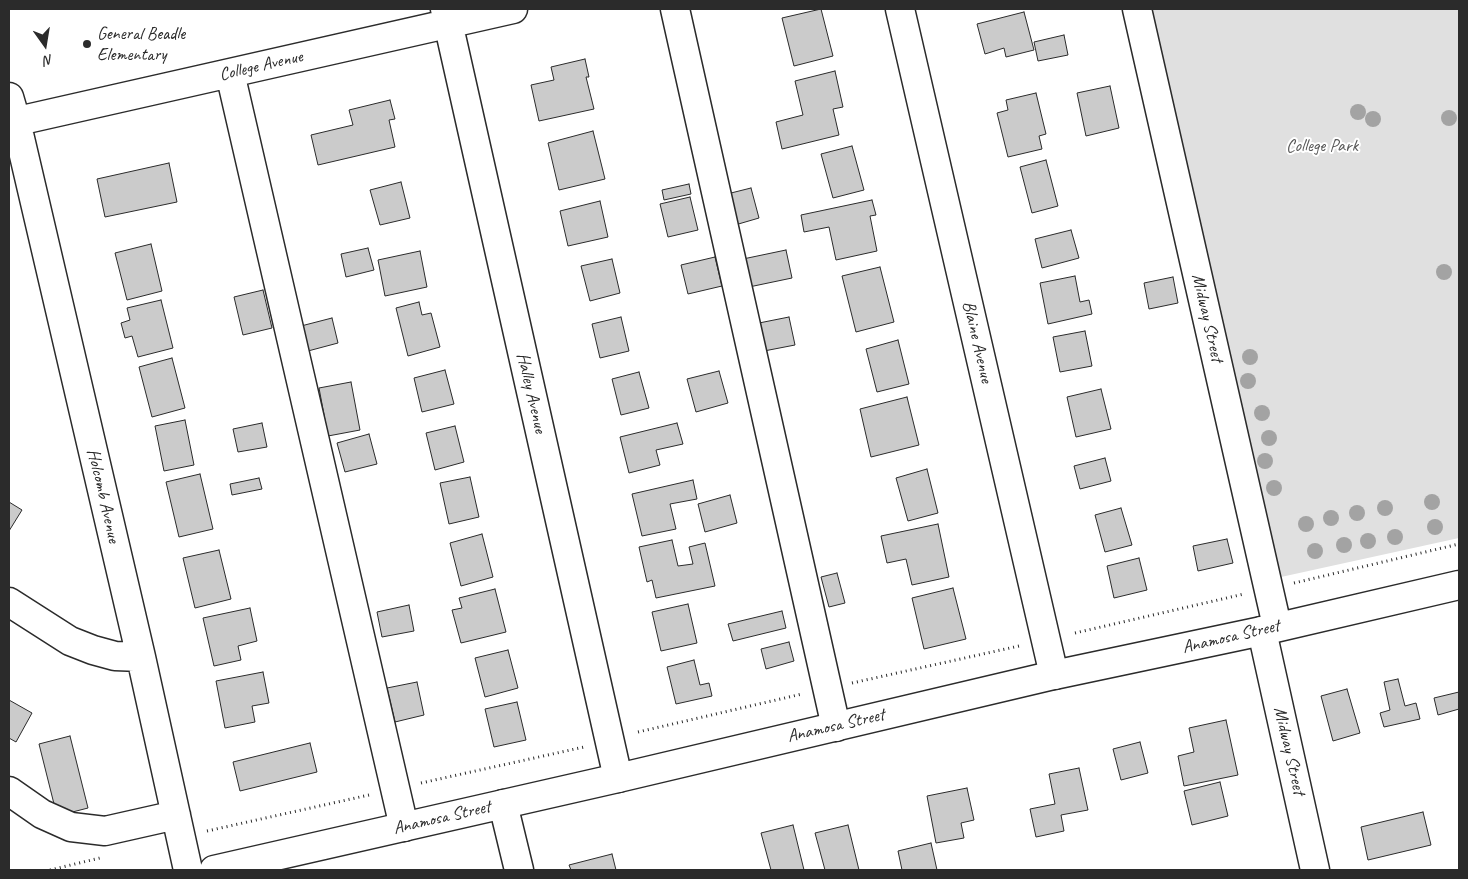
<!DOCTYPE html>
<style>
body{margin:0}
#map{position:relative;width:1468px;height:879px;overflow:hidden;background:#fff;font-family:Caveat,sans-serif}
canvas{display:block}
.frame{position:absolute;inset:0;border:10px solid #2b2b2b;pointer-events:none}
.north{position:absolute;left:20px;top:20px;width:50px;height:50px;-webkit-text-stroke:4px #fff;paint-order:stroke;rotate:167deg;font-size:14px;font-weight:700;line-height:20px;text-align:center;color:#2b2b2b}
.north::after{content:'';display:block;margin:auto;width:18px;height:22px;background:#2b2b2b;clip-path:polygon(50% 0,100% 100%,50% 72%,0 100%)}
</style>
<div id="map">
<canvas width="1468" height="879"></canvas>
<div class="frame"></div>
<div class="north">N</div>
</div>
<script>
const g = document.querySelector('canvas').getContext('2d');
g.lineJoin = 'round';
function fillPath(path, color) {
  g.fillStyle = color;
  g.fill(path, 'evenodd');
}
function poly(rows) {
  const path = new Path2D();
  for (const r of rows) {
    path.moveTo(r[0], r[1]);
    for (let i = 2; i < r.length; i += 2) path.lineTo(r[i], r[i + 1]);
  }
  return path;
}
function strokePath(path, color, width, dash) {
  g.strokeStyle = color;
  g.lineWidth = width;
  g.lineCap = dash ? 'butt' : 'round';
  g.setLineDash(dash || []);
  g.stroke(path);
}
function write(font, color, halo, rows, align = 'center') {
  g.font = font + ' Caveat,sans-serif';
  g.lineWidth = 4;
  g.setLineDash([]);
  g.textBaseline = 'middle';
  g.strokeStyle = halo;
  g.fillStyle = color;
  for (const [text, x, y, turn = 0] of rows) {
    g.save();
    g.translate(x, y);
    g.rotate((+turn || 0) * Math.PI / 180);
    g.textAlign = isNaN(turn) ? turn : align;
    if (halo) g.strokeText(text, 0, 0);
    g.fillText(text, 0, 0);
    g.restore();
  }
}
const green = poly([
 [1151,9,1459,9,1459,538,1281,577]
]);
const building = poly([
 [821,9,833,56,794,66,782,18,821,9],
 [1024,12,1034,50,1006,57,1004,48,985,54,977,24,1024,12],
 [1064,35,1068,55,1038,61,1034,42,1064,35],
 [585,59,589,77,586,77,594,109,539,121,531,85,554,80,551,67,585,59],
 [835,71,843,107,833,109,839,135,782,149,776,122,803,115,795,81,835,71],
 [1110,86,1119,128,1086,136,1077,93,1110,86],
 [1036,93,1046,134,1039,136,1042,149,1008,157,997,113,1008,110,1006,100,1036,93],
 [390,100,395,119,389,120,395,147,318,165,311,135,353,125,349,110,390,100],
 [593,131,605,179,559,190,548,143,593,131],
 [852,146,864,190,833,198,821,154,852,146],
 [1046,160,1058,206,1032,213,1020,167,1046,160],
 [169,163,177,202,105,217,97,179,169,163],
 [401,182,410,218,380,225,370,190,401,182],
 [689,184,691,194,664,200,662,190,689,184],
 [751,188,759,218,735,225,727,194,751,188],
 [690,197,698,230,668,237,660,204,690,197],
 [872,200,876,215,870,216,877,251,836,260,829,227,804,232,801,215,872,200],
 [600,201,608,237,568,246,560,211,600,201],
 [1071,230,1079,258,1042,268,1035,239,1071,230],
 [151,244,162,291,127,300,115,253,151,244],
 [368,248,374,270,346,277,341,254,368,248],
 [786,250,792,278,749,287,743,259,786,250],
 [420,251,427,287,385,296,378,260,420,251],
 [715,257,722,286,688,294,681,265,715,257],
 [612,259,620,293,590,301,581,266,612,259],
 [880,267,894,322,856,332,842,276,880,267],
 [1075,276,1080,302,1089,300,1092,314,1048,324,1040,283,1075,276],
 [1173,277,1178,303,1149,309,1144,283,1173,277],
 [263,290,272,328,243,335,234,297,263,290],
 [161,300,173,348,138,357,132,336,125,338,121,323,130,320,127,308,161,300],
 [419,302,422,315,431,313,440,347,408,356,396,308,419,302],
 [621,317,629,351,600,358,592,324,621,317],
 [789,317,795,345,764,351,759,323,789,317],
 [332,318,338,343,308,351,301,326,332,318],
 [1085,331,1092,366,1060,372,1053,337,1085,331],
 [898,340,909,384,877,392,866,349,898,340],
 [172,358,185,408,152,417,139,367,172,358],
 [445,370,454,404,422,412,414,378,445,370],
 [719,371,728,403,696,412,687,379,719,371],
 [639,372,649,408,621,415,612,379,639,372],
 [351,382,360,430,328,436,319,388,351,382],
 [1101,389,1111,429,1076,437,1067,397,1101,389],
 [907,397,919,445,871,457,860,409,907,397],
 [185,420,194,465,164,471,155,426,185,420],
 [262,423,267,447,238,452,233,429,262,423],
 [677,423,683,444,656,450,660,465,629,473,620,437,677,423],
 [455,426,464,462,435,470,426,433,455,426],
 [369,434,377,464,345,472,337,443,369,434],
 [1105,458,1111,481,1080,489,1074,466,1105,458],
 [927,469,938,513,908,521,896,478,927,469],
 [200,474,213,529,179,537,166,482,200,474],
 [470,477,479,517,449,524,440,483,470,477],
 [259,478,262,489,232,495,230,484,259,478],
 [693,480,697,499,670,504,676,529,642,536,632,494,693,480],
 [730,495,737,523,705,532,698,504,730,495],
 [9,502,22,510,9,531,9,502],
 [1121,508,1132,545,1105,552,1095,515,1121,508],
 [938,524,949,577,912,585,906,559,887,563,881,536,938,524],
 [482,534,493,577,461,586,450,543,482,534],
 [1227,539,1233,563,1198,571,1193,546,1227,539],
 [672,540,678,566,693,564,689,547,705,543,715,586,656,598,652,580,647,582,639,547,672,540],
 [219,550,231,599,195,608,183,558,219,550],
 [1139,558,1147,590,1114,598,1107,566,1139,558],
 [837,573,845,603,829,607,821,577,837,573],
 [953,588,966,639,924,649,912,598,953,588],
 [495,589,506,632,461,643,452,610,462,608,459,598,495,589],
 [688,604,697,643,661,651,652,612,688,604],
 [409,605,414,631,382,637,377,612,409,605],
 [250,608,257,641,238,646,241,660,214,666,203,618,250,608],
 [782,611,786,628,733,641,728,624,782,611],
 [789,642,794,661,766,669,761,649,789,642],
 [508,650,518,688,485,697,475,658,508,650],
 [694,660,700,685,709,683,712,696,676,704,667,667,694,660],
 [263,672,269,703,252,706,255,722,225,728,216,681,263,672],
 [1398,679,1405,706,1416,703,1420,719,1384,727,1380,713,1390,710,1384,682,1398,679],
 [417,682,424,715,395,722,387,688,417,682],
 [1347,689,1360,733,1333,741,1321,696,1347,689],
 [1459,692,1459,709,1438,715,1434,698,1459,692],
 [9,700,32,713,16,742,9,738,9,700],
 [517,702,526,740,494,747,485,709,517,702],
 [1226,720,1238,775,1184,786,1178,756,1194,752,1189,728,1226,720],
 [70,736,88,808,57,816,39,744,70,736],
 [1140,742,1148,773,1121,780,1113,749,1140,742],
 [310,743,317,772,240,791,233,762,310,743],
 [1079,768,1088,810,1061,815,1064,831,1036,837,1030,809,1055,804,1049,774,1079,768],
 [1220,782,1228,816,1192,825,1184,791,1220,782],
 [967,788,974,820,961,823,964,838,936,843,927,796,967,788],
 [1423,812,1431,845,1368,860,1361,827,1423,812],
 [793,825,804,870,771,870,761,833,793,825],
 [848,825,859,870,825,870,815,833,848,825],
 [931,843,937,870,902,870,898,851,931,843],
 [612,854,616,870,571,870,569,865,612,854]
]);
const path = poly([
 [1294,583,1459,544],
 [1075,633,1244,594],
 [852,683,1019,646],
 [638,732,802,694],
 [421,783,584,747],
 [207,831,369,795],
 [50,870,100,858]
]);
const minor = poly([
 [445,9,618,778],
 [675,9,836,727],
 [900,9,1054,675],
 [1137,9,1277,626],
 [230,73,404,827],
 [9,97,16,121,141,657,188,870],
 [9,123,513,9],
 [9,602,70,641,93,650,115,656,141,657],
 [1262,631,1315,870],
 [9,791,42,814,71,827,105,831,176,815],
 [503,804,519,870]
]);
const major = poly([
 [214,870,618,778,1054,675,1262,631,1459,585]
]);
const trees = [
 [1358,112],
 [1449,118],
 [1373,119],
 [1444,272],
 [1250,357],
 [1248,381],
 [1262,413],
 [1269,438],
 [1265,461],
 [1274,488],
 [1432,502],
 [1385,508],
 [1357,513],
 [1331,518],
 [1306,524],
 [1435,527],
 [1395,537],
 [1368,541],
 [1344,545],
 [1315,551]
];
const markers = [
 [87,44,5,"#2b2b2b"]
];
const poiNames = [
 ["General Beadle",97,34],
 ["Elementary",97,55]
];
const streetNames = [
 ["College Avenue",261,66,-13],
 ["Midway Street",1207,318,77],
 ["Blaine Avenue",977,342,77],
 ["Halley Avenue",531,393,77],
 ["Holcomb Avenue",103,496,77],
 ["Anamosa Street",1231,637,-13],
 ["Anamosa Street",836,726,-13],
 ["Midway Street",1289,751,77],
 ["Anamosa Street",442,818,-13]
];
const parkNames = [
 ["College Park",1322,146]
];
fillPath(green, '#e0e0e0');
fillPath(building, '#cbcbcb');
strokePath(building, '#2b2b2b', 1);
strokePath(minor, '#2b2b2b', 31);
strokePath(major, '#2b2b2b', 31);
strokePath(path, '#2b2b2b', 3, [1, 4]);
strokePath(minor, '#fff', 28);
strokePath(major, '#fff', 28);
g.fillStyle = '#a3a3a3';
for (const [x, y] of trees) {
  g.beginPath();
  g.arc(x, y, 8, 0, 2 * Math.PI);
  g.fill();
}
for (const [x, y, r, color] of markers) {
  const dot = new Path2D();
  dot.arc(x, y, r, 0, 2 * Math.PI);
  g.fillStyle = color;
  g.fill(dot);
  strokePath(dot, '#fff', 2);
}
write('18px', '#2b2b2b', '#fff', poiNames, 'left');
write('18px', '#2b2b2b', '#fff', streetNames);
write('18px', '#585858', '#fff', parkNames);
</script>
